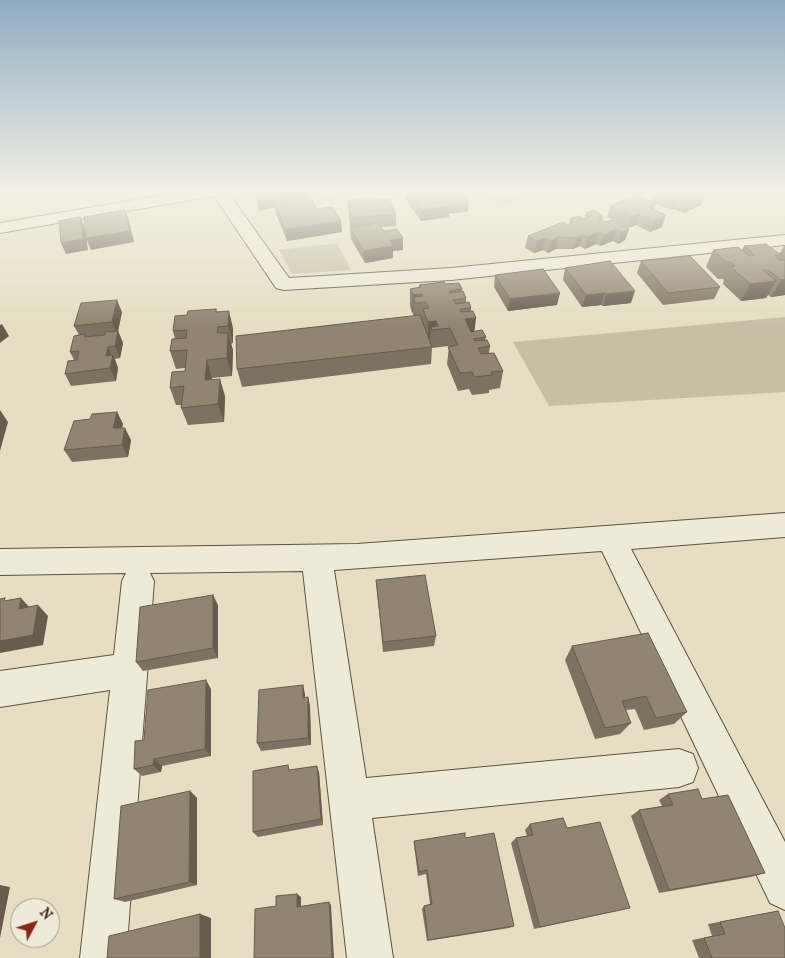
<!DOCTYPE html>
<style>
body{margin:0}
#map{position:relative;width:785px;height:958px;overflow:hidden;background:#e5dec3;font-family:"IM FELL French Canon",serif}
canvas{display:block}
.north{position:absolute;left:10px;top:898px;width:50px;height:50px;box-sizing:border-box;background:#eeead8;border:1px solid #a49b8c;border-radius:50%;rotate:50deg;font-size:14px;font-weight:700;line-height:20px;text-align:center;color:#352419}
.north::after{content:'';display:block;margin:auto;width:18px;height:22px;background:#8f2418;clip-path:polygon(50% 0,100% 100%,50% 72%,0 100%)}
</style>
<div id="map">
<canvas width="785" height="958"></canvas>
<div class="north">N</div>
</div>
<script>
const g = document.querySelector('canvas').getContext('2d');
g.lineJoin = 'round';
function fillPath(path, color) {
  g.fillStyle = color;
  g.fill(path, 'evenodd');
}
function poly(rows) {
  const path = new Path2D();
  for (const r of rows) {
    path.moveTo(r[0], r[1]);
    for (let i = 2; i < r.length; i += 2) path.lineTo(r[i], r[i + 1]);
  }
  return path;
}
function strokePath(path, color, width, dash) {
  g.strokeStyle = color;
  g.lineWidth = width;
  g.lineCap = dash ? 'butt' : 'round';
  g.setLineDash(dash || []);
  g.stroke(path);
}
const green = poly([
 [315,191,367,191,369,193,322,201],
 [464,191,495,191,516,200,503,206,480,194,468,196],
 [337,243,351,270,292,274,279,250],
 [785,317,785,392,549,406,513,342]
]);
const minor = poly([
 [187,191,227,191,289,278,451,268,785,235,785,245,451,280,283,290,276,288,214,196,0,233,0,223,187,191],
 [785,513,785,537,631,549,785,842,785,910,770,903,602,551,334,570,366,778,679,749,693,754,698,768,693,782,679,787,372,818,393,958,347,958,303,571,150,573,154,581,126,958,80,958,110,690,0,707,0,671,114,655,122,581,126,573,0,575,0,549,357,544,785,513]
]);
const wall = poly([
 [259,191,311,191,311,196,309,197,309,198,317,209,341,221,342,232,287,241,276,214,275,207,260,211,258,207,256,195,260,195],
 [407,191,461,191,468,211,449,214,449,217,421,221,406,200],
 [654,191,702,191,702,193,705,194,701,205,684,213,674,209,671,210,651,202,656,204,654,209,662,227,650,232,636,225,628,228,607,217,610,206,650,201],
 [734,191,749,191,742,194],
 [348,201,396,214,396,226,381,227,384,231,403,238,403,250,393,251,393,258,365,263,351,239],
 [586,213,603,216,602,220,629,229,625,240,618,244,613,241,600,246,596,244,585,249,580,246,573,249,556,249,548,253,543,250,534,253,525,248,528,236,569,224,570,219,584,219],
 [744,246,779,254,784,246,785,246,785,295,771,297,768,295,766,298,741,301,723,284,724,280,723,279,718,279,706,267,713,250,742,250],
 [641,261,720,287,714,299,663,305,637,273],
 [565,268,631,303,603,306,601,305,582,307,563,280],
 [495,275,557,305,508,311,494,287],
 [445,284,462,289,462,292,466,298,466,303,471,308,471,311,476,318,474,331,486,337,485,340,490,346,489,353,503,371,500,388,489,390,489,393,472,395,469,389,458,391,447,364,449,346,432,348,431,364,242,387,237,369,413,316,413,312,412,313,410,306,410,289,419,288,419,285],
 [216,309,217,312,233,328,233,343,231,344,233,350,232,376,212,378,212,379,225,396,224,422,188,425,181,408,181,405,176,405,170,388,185,371,185,368,176,369,170,351,175,339,173,331,187,315],
 [122,312,118,331,123,343,120,358,115,359,118,368,116,381,71,386,65,374,74,360,70,352,79,335,74,326],
 [117,412,123,424,122,428,131,440,128,457,72,462,64,450],
 [376,580,436,636,434,646,383,652],
 [218,605,218,658,143,671,136,662],
 [572,646,687,712,674,724,644,730,635,709,626,710,631,723,620,734,595,739,565,660],
 [211,689,211,756,162,766,161,772,142,776,134,769,144,740],
 [305,694,305,698,308,697,310,706,311,745,261,751,257,743],
 [291,770,319,772,323,825,258,837,253,832],
 [190,791,197,798,197,885,125,902,114,899],
 [668,794,702,799,765,873,751,877,659,893,631,816,639,810,662,806,659,800],
 [530,824,567,828,630,908,534,929,511,843,516,838,527,836,525,830],
 [465,838,514,926,509,928,427,941,422,909,424,906,430,904,426,874,418,876,414,845,414,841],
 [778,911,785,958,699,958,692,940,712,936,708,924]
]);
const shadedWall = poly([
 [300,191,311,191,311,196,309,197,309,201,293,206,292,194],
 [698,191,702,191,700,196,705,194,701,205,684,213,689,202],
 [743,191,749,191,742,194],
 [291,192,292,203,274,203,275,207,260,211,258,200],
 [678,198,674,209,671,210,675,199],
 [469,200,468,211,449,214,449,217,421,221,421,210,448,203],
 [656,204,652,215,648,207],
 [125,210,129,221,134,242,91,250,86,238],
 [639,214,636,225,628,228,632,217],
 [666,215,662,227,650,232,654,221],
 [80,217,85,228,88,250,66,254,61,243],
 [341,221,342,232,287,241,286,229],
 [616,229,613,241,600,246,604,235],
 [629,229,625,240,618,244,621,232],
 [599,232,596,244,585,249,588,237],
 [583,235,580,246,573,249,576,238],
 [558,237,556,249,548,253,551,241],
 [403,238,403,250,393,251,393,258,365,263,364,251,390,240],
 [545,238,543,250,534,253,537,241],
 [785,279,785,295,771,297,781,280],
 [776,281,766,298,741,301,750,284],
 [635,291,631,303,603,306,606,294],
 [560,293,557,305,508,311,510,299],
 [605,293,601,305,582,307,586,295],
 [422,294,422,302,414,297,413,312,412,313,413,295],
 [117,300,122,312,118,331,123,343,120,358,115,346,117,334,112,322],
 [229,311,233,328,233,343,228,326],
 [476,318,474,335,463,337,465,319],
 [436,321,435,330,431,327,430,339,428,339,428,322],
 [2,324,9,336,0,343,0,325],
 [228,333,233,350,232,376,227,358],
 [108,347,113,358,113,355,118,368,116,381,110,368,106,356],
 [207,360,212,378,211,398,205,380],
 [220,379,225,396,224,422,218,404],
 [0,410,8,422,0,451],
 [117,412,123,424,119,440,113,428],
 [125,428,131,440,128,457,122,445],
 [213,595,218,605,218,658,213,648],
 [21,598,31,609,19,609],
 [38,605,48,616,43,645,0,653,0,641],
 [206,680,211,689,211,756,205,749],
 [303,685,305,694,305,707,303,698],
 [308,697,310,706,311,745,308,738],
 [154,759,162,766,161,772,153,765],
 [317,766,319,772,323,825,321,819],
 [190,791,197,798,197,885,189,882],
 [0,885,10,887,0,938],
 [297,894,301,897,301,909,297,907],
 [329,902,331,905,334,958,332,958],
 [200,914,211,918,211,958,200,958]
]);
const building = poly([
 [260,191,304,191,300,191,301,193,292,194,291,192,258,200,256,195,262,195,260,191],
 [408,191,461,191,469,200,448,203,450,206,421,210,408,191],
 [655,191,698,191,705,194,689,202,678,198,675,199,655,191],
 [637,195,656,204,648,207,666,215,654,221,639,214,632,217,610,206,637,195],
 [370,197,380,200,389,199,396,214,350,218,348,201,370,197],
 [311,198,317,209,333,207,341,221,286,229,274,203,311,198],
 [125,210,130,231,86,238,84,217,125,210],
 [593,210,603,216,598,218,606,222,611,220,629,229,621,232,616,229,604,235,599,232,588,237,583,235,576,238,558,237,551,241,545,238,537,241,528,236,563,222,567,225,575,222,570,219,578,216,584,219,591,216,586,213,593,210],
 [80,217,83,239,61,243,59,221,80,217],
 [378,223,384,231,397,229,403,238,390,240,393,246,364,251,350,228,378,223],
 [766,244,781,255,775,256,780,260,785,260,785,279,781,280,768,270,763,270,776,281,750,284,731,267,735,266,731,262,726,262,713,250,738,247,749,256,755,255,744,246,766,244],
 [690,256,720,287,668,293,641,261,690,256],
 [610,261,635,291,606,294,605,293,586,295,565,268,610,261],
 [543,269,560,293,510,299,495,275,543,269],
 [444,282,445,284,459,283,462,289,449,291,450,293,463,291,466,298,453,300,456,304,469,302,471,308,460,309,461,312,473,311,476,318,465,319,471,332,482,330,486,337,473,339,475,341,487,340,490,346,478,348,481,354,494,353,503,371,491,372,492,375,474,377,472,372,460,373,448,347,458,345,450,328,432,330,431,327,438,326,436,321,428,322,423,309,429,308,426,302,415,303,414,297,423,296,422,294,413,295,410,289,421,287,419,285,444,282],
 [117,300,112,322,74,326,81,303,117,300],
 [216,309,216,312,229,311,228,326,218,327,217,333,228,333,227,358,207,360,205,380,220,379,218,404,181,408,184,386,170,388,172,372,185,371,187,350,170,351,172,339,186,338,187,330,173,331,175,316,187,315,188,311,216,309],
 [420,315,432,347,237,369,236,336,420,315],
 [118,331,115,346,108,347,106,356,113,355,110,368,65,374,68,361,77,360,79,351,70,352,74,336,85,334,85,337,105,335,105,332,118,331],
 [117,412,113,428,125,428,122,445,64,450,74,421,90,419,92,414,117,412],
 [425,575,436,636,383,642,376,580,425,575],
 [213,595,213,648,136,662,140,607,213,595],
 [5,598,4,601,21,598,19,609,38,605,33,635,0,641,0,599,5,598],
 [648,633,687,712,656,718,646,696,622,701,631,723,605,728,572,646,648,633],
 [206,680,205,749,154,759,153,765,134,769,135,741,144,740,148,690,206,680],
 [303,685,303,698,308,697,308,738,257,743,259,690,303,685],
 [288,765,289,770,317,766,321,819,253,832,253,771,288,765],
 [698,789,702,799,728,795,765,873,669,890,639,810,673,805,668,794,698,789],
 [190,791,189,882,114,899,121,806,190,791],
 [563,818,567,828,600,822,630,908,540,927,516,838,533,835,530,824,563,818],
 [465,833,465,838,494,833,514,926,428,940,424,906,432,904,427,870,419,872,414,841,465,833],
 [297,894,297,907,329,902,332,958,254,958,255,909,276,906,276,896,297,894],
 [778,911,785,928,785,958,712,958,704,938,725,934,720,922,778,911],
 [200,914,200,958,107,958,109,936,200,914]
]);
fillPath(green, '#c7bea6');
strokePath(minor, '#615244', 2);
fillPath(minor, '#eeead8');
fillPath(wall, '#7d7261');
fillPath(shadedWall, '#665d4f');
fillPath(building, '#918571');
strokePath(building, '#665d4f', 1);
const sky = g.createLinearGradient(0, 0, 0, 325);
sky.addColorStop(0, '#8facc2');
sky.addColorStop(0.59, '#f3f0e4');
sky.addColorStop(1, '#f3f0e400');
g.fillStyle = sky;
g.fillRect(0, 0, 785, 325);
</script>
